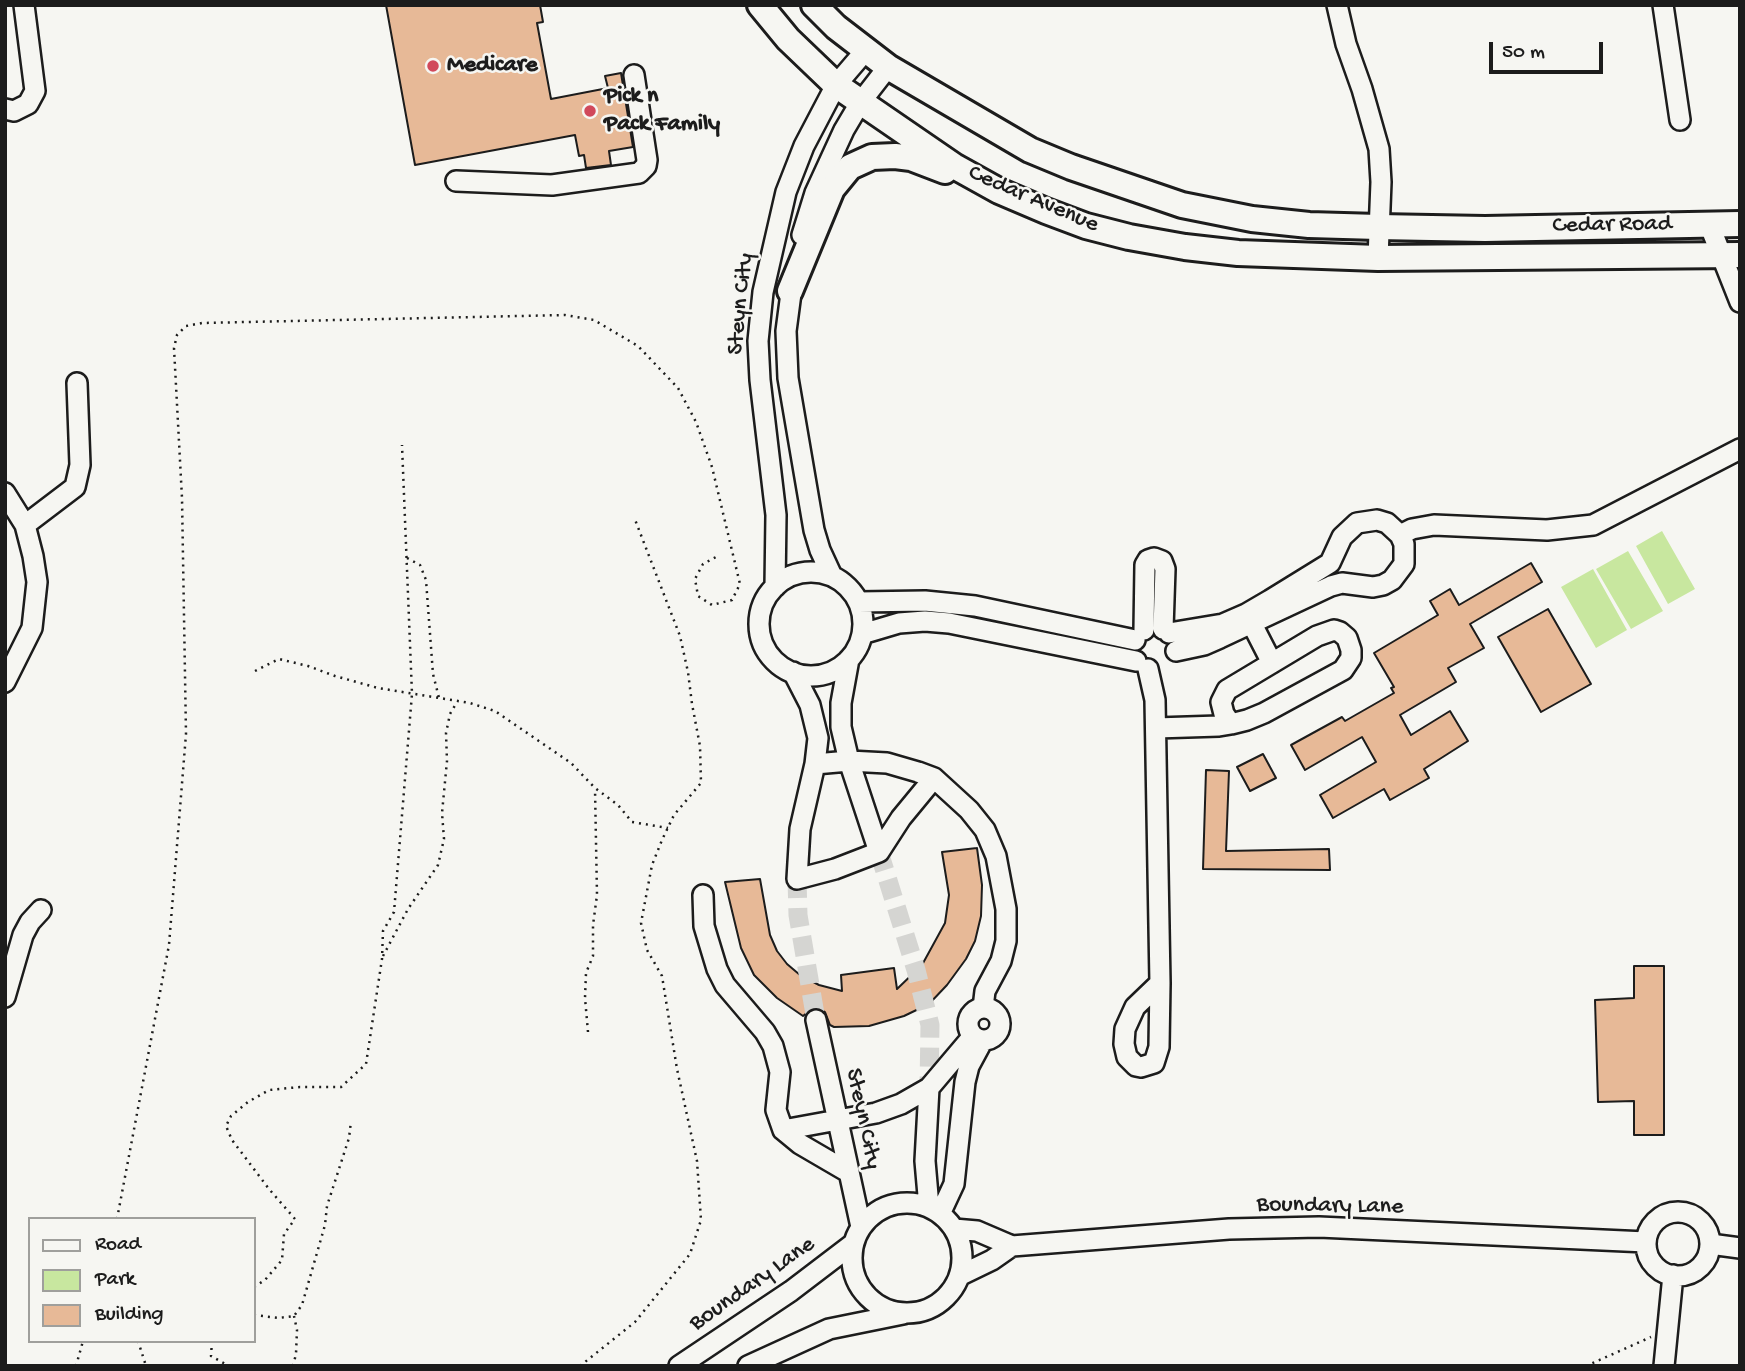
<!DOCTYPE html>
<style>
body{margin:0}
#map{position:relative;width:1745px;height:1371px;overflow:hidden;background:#f6f6f2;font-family:"Gochi Hand",sans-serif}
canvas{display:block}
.frame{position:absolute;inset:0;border:7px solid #1c1c1c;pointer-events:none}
.legend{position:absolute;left:28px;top:1217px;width:228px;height:126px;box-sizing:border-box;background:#f6f6f2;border:2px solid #9f9f9c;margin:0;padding:9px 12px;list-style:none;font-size:21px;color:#1c1c1c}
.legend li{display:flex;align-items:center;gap:14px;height:35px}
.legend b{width:35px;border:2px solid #9f9f9c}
.scale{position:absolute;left:1489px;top:42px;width:114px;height:32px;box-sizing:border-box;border:4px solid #1c1c1c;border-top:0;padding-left:9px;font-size:21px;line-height:24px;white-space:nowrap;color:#1c1c1c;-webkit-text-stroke:5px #f6f6f2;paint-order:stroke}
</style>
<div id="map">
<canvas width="1745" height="1371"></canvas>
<div class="frame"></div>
<ul class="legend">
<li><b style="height:9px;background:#f6f6f2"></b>Road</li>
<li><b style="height:19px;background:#c8e79f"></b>Park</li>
<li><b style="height:19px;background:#e7b997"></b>Building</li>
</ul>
<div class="scale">50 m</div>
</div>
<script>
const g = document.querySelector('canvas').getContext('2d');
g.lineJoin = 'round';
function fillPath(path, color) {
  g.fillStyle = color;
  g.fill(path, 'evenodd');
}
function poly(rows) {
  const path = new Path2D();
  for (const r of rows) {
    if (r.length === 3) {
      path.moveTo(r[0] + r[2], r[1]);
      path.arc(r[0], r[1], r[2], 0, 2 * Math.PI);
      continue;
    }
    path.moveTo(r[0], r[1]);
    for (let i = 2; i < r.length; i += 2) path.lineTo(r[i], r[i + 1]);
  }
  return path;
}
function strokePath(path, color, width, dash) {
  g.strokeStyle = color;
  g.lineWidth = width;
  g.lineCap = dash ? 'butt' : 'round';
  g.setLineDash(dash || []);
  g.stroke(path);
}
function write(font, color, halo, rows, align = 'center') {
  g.font = font + ' "Gochi Hand",sans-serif';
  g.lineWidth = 5;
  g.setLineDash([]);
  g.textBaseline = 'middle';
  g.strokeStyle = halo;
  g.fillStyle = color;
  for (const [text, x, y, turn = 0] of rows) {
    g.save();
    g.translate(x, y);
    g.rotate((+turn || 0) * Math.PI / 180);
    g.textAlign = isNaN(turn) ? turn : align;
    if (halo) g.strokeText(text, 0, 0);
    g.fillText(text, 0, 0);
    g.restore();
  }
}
const green = poly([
 [1662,531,1695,589,1668,604,1636,546],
 [1628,551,1663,611,1631,629,1596,569],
 [1593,569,1627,630,1596,648,1561,587]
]);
const building = poly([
 [386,5,540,5,543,22,537,23,551,99,608,88,605,76,621,73,633,147,609,151,611,165,586,168,584,155,579,156,575,135,415,165,386,5],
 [1531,563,1542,582,1470,624,1484,648,1448,668,1456,682,1400,715,1411,735,1450,711,1468,741,1424,769,1429,778,1390,800,1384,789,1333,818,1320,795,1376,762,1362,737,1305,770,1291,745,1342,717,1345,721,1394,693,1391,688,1394,687,1374,653,1438,615,1430,601,1450,589,1459,605,1531,563],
 [1548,609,1591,684,1541,712,1498,637,1548,609],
 [1263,754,1276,778,1250,791,1237,767,1263,754],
 [1206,770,1229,771,1226,851,1329,849,1330,870,1203,869,1206,770],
 [977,848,982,885,981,916,975,941,966,959,947,985,929,1004,904,1016,869,1026,834,1027,830,1025,825,1012,820,1009,813,1008,803,1016,777,998,754,975,741,948,725,882,760,879,770,935,777,951,787,964,800,975,819,985,842,991,841,975,894,968,897,989,922,965,945,923,949,895,942,852,977,848],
 [1634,966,1664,966,1664,1135,1634,1135,1634,1101,1598,1102,1595,1000,1634,998,1634,966]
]);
const minorTunnel = poly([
 [879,852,916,970,930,1025,929,1088],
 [797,879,798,915,816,1020]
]);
const path = poly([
 [407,558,420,565,426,580,433,674,439,698],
 [255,671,279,659,308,666,335,676,378,688,470,703,495,711,571,763,595,788,618,805,632,822,668,828],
 [383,956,408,909,438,865,444,839,442,813,447,761,446,733,450,714,457,702],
 [588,1032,585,998,586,973,593,956,593,925,597,895,595,789],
 [117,1219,169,945,186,734,182,498,174,348,177,335,186,326,202,323,565,315,594,320,638,346,678,388,696,422,712,467,740,584,732,600,712,605,698,596,695,579,703,564,716,557],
 [254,1287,265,1280,282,1260,284,1234,295,1219,269,1189,232,1140,226,1126,231,1116,248,1102,269,1090,300,1087,341,1087,366,1064,382,959,383,931,394,912,412,694,402,445],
 [254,1315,279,1318,294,1316,302,1305,325,1225,327,1206,349,1138,351,1121],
 [138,1341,146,1366],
 [212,1341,211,1356,229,1366],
 [76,1366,83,1341],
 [293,1366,296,1354,297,1330,294,1316],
 [580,1366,635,1322,690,1254,701,1220,697,1161,677,1069,662,976,647,950,641,923,652,865,662,840,674,815,701,783,700,746,692,704,688,672,680,636,634,517],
 [1586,1366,1651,1337]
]);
const minor = poly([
 [1337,5,1346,44,1362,89,1379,149,1381,182,1378,258],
 [1663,5,1680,120],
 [5,109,14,111,28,104,35,91,24,5],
 [456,181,552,185,639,173,646,166,647,160,634,75],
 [1709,224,1740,302],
 [802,235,815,193,844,130,860,103,888,67],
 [793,278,786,331,788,378,814,530,820,550,832,576],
 [5,493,25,525,33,556,37,582,32,628,5,682],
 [25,525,75,487,80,465,77,383],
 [1400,535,1412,529,1434,525,1547,530,1593,525,1740,449],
 [811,624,52],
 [775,587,776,515,760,380,758,341,763,292,786,192,804,146,836,85,866,50],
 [859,602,925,601,975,606,1135,640],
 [1252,624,1272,663],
 [1144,630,1145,565,1148,560,1154,558,1162,561,1165,569,1163,629],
 [1169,633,1223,624,1246,614,1270,600,1330,563,1342,537,1357,523,1377,520,1387,523,1400,535,1404,544,1404,564,1392,580,1383,585,1373,587,1342,583,1331,586,1220,638,1204,645,1176,651],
 [862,634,899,623,925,621,949,623,1136,661],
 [849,659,841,703,841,727,849,761,879,852],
 [1148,669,1155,700,1160,983,1159,1047,1154,1063,1141,1067,1136,1066,1127,1057,1124,1044,1125,1029,1135,1007,1160,983],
 [793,672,810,705,818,738,815,764,800,829,797,879,835,869,879,852,901,818,934,778],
 [1156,728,1219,726,1231,724,1247,720,1264,713,1343,670,1351,658,1351,650,1347,638,1340,632,1334,630,1317,636,1227,690,1221,702,1224,714,1231,724],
 [815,764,849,761,887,763,918,772,934,778,969,810,985,830,996,856,1006,909,1006,941,1001,961,985,991,983,1008],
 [703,895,704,926,717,969,725,985,765,1032,773,1046,780,1072,776,1110,783,1130,800,1144,848,1172],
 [5,997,23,935,30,922,41,910],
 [984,1024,16],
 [816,1020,861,1227],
 [929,1088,925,1161,929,1207],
 [783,1130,876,1113,901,1104,929,1088,973,1036],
 [907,1258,55],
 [1678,1244,32],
 [940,1214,954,1184,965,1082,969,1066,983,1040],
 [954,1229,977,1231,1012,1246],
 [1710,1244,1740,1248],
 [959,1276,992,1260,1012,1246,1229,1229,1319,1227,1646,1242],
 [679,1366,791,1291,854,1243],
 [748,1366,829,1329,903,1314],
 [1664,1366,1673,1275]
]);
const major = poly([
 [760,5,788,39,836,85,954,166,999,191,1046,211,1086,226,1129,237,1185,247,1238,253,1378,258,1740,255],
 [814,5,836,27,888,67,1030,150,1071,167,1182,205,1252,219,1309,225,1378,227,1485,229,1740,224],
 [790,291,832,189,850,167,872,157,895,156,911,158,945,171]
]);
const markers = [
 [433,66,7,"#d1495b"],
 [590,111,7,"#d1495b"]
];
const poiNames = [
 ["Medicare",447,66],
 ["Pick n",604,97],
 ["Pack Family",604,125]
];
const streetNames = [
 ["Cedar Avenue",1033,200,23],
 ["Cedar Road",1612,226,-1],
 ["Steyn City",742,304,-84],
 ["Steyn City",862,1119,78],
 ["Boundary Lane",1330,1207,1],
 ["Boundary Lane",753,1285,-35]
];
fillPath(green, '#c8e79f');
fillPath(building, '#e7b997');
strokePath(building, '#1c1c1c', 2);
strokePath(minorTunnel, '#d5d5d2', 19, [19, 10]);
strokePath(minor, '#1c1c1c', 24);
strokePath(major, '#1c1c1c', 30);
strokePath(path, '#1c1c1c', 2.5, [2, 5]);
strokePath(minor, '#f6f6f2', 19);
strokePath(major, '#f6f6f2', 24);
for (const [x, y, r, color] of markers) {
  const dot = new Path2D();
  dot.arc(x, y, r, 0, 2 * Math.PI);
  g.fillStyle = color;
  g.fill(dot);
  strokePath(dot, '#f6f6f2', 2.5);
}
write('bold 24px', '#1c1c1c', '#f6f6f2', poiNames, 'left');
write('24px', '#1c1c1c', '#f6f6f2', streetNames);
</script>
